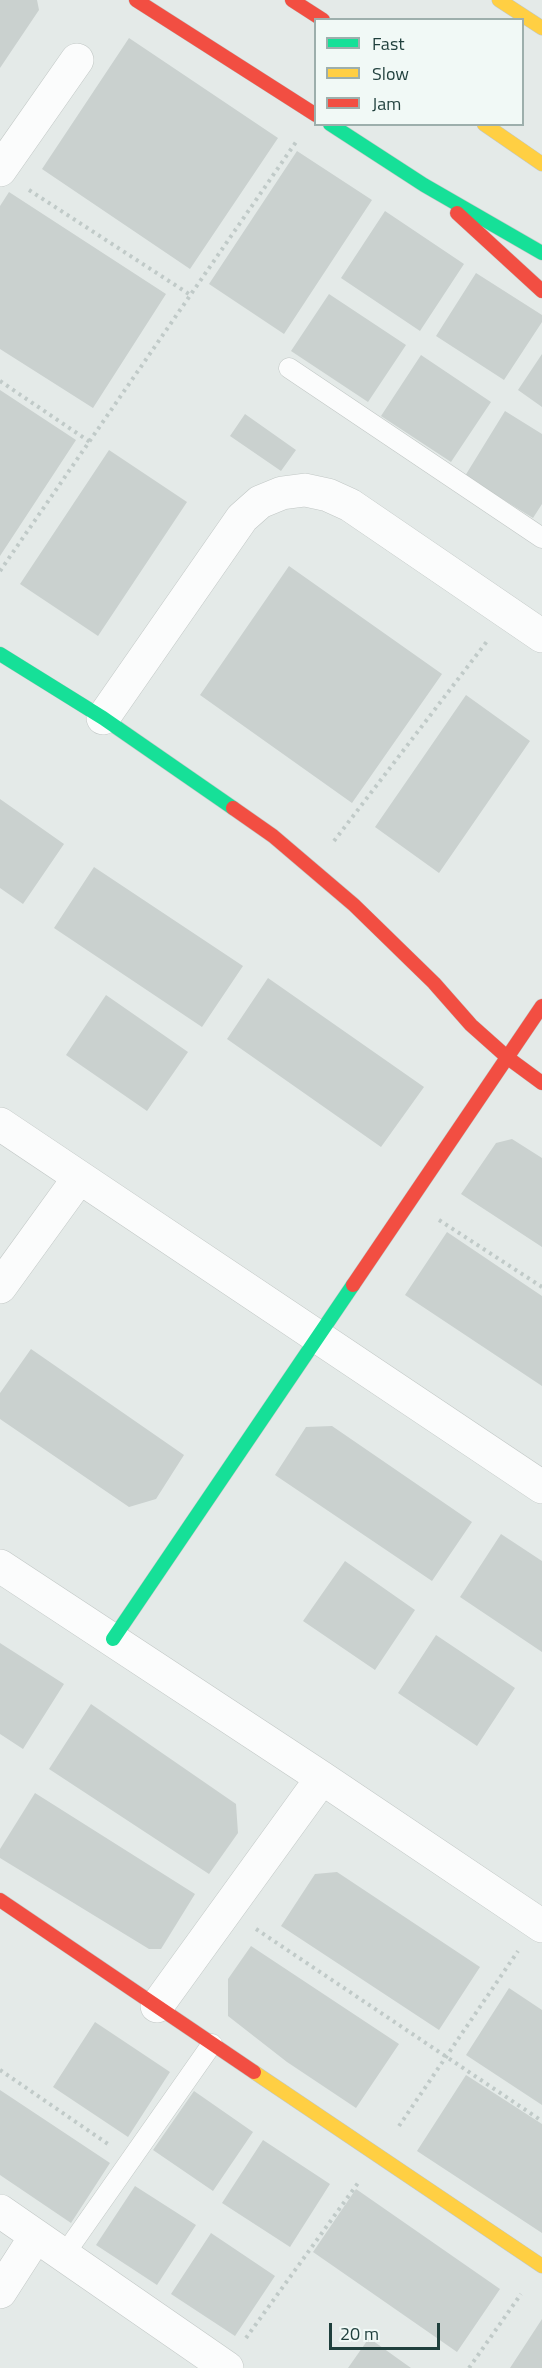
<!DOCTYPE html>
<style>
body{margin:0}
#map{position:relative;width:542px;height:2368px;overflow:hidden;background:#e4eae8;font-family:"Titillium Web",sans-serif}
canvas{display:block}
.legend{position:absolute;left:314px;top:18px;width:210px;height:108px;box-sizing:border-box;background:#f1f9f6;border:2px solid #9dafac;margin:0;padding:8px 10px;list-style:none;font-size:18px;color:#1f3f3c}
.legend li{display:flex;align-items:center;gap:12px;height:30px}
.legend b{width:30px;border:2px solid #9dafac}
.scale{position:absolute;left:329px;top:2323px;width:111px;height:27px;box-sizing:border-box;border:3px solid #1f3f3c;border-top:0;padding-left:8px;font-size:18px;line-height:21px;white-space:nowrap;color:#1f3f3c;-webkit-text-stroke:4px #f1f9f6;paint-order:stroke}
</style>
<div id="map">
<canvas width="542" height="2368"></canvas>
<ul class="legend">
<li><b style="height:8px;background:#16e098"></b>Fast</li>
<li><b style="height:8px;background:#ffcf43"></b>Slow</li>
<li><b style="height:8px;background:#f24e42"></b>Jam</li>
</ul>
<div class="scale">20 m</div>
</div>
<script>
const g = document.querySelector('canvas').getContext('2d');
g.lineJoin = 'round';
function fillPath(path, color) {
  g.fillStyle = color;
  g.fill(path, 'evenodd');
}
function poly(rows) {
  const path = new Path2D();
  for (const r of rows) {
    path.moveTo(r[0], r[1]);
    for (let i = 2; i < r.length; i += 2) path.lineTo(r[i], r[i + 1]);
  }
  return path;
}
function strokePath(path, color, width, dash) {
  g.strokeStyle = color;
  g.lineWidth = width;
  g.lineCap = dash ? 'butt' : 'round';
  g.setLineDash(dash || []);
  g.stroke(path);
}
const building = poly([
 [0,0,37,0,39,10,0,68],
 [129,38,278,138,190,269,42,169],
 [297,151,372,200,284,334,209,284],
 [9,192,166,294,93,408,0,349,0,206],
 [385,211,464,264,420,331,341,278],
 [476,273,542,315,542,322,504,380,436,336],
 [329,294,406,345,368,402,291,351],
 [542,354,542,407,518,390],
 [421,355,491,402,451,462,381,416],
 [0,390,76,440,0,556],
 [505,411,542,434,542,504,533,518,465,476],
 [245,414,296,450,281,471,230,436],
 [109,450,187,502,98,636,20,584],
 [289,566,442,674,352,803,200,695],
 [466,695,530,741,439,873,375,827],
 [0,799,64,844,23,904,0,888],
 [94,867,243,966,202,1027,54,928],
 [268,978,424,1087,381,1147,227,1039],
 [106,995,188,1052,147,1111,66,1055],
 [512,1139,542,1158,542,1247,461,1194,496,1143],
 [447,1232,542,1296,542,1386,405,1295],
 [31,1349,184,1455,156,1499,129,1507,0,1419,0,1393],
 [332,1426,472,1522,432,1581,275,1475,306,1427],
 [501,1534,542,1561,542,1652,460,1597],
 [345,1561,415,1610,375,1670,303,1621],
 [436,1635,515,1688,477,1746,398,1693],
 [0,1643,64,1684,23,1749,0,1734],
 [91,1704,236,1804,238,1833,209,1874,49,1769],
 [35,1793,195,1894,161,1949,149,1949,0,1858,0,1849],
 [337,1872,480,1967,439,2030,281,1926,315,1874],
 [251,1946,399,2044,356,2108,287,2062,228,2016,228,1979],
 [509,1988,542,2010,542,2105,466,2055],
 [95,2022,170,2072,128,2137,53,2087],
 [466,2075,542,2124,542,2233,417,2151],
 [0,2090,110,2163,71,2223,0,2175],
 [194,2091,253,2132,213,2191,153,2150],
 [263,2140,330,2184,290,2247,222,2203],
 [135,2186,196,2225,157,2285,96,2245],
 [356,2189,500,2289,457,2352,313,2252],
 [211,2233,275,2276,235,2336,171,2294],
 [542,2319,542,2368,510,2368],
 [369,2338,411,2368,348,2368]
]);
const path = poly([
 [29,190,192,296],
 [0,381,90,442],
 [0,571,296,142],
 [334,841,488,640],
 [439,1220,542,1287],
 [256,1929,542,2121],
 [0,2070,108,2144],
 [399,2126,518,1951],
 [246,2338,358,2183],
 [469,2368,521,2294]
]);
const lane = poly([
 [289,368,542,538],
 [64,2255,212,2044]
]);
const street = poly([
 [0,170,77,60],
 [103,718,242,518,260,502,282,493,305,490,328,495,350,505,542,636],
 [0,1124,542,1487],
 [0,1287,79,1178],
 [0,1566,322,1778,542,1926],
 [157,2006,322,1778],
 [0,2211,227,2368],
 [0,2292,36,2236]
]);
const fast = poly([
 [330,124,424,185,542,253],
 [0,654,103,718,233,808],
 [113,1639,353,1285]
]);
const slow = poly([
 [499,0,542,28],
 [484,124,542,164],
 [254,2072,542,2266]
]);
const jam = poly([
 [136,0,316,115],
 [292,0,323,20],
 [457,213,542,291],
 [233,808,273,836,354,905,434,983,471,1025,508,1058,542,1083],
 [353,1285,542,1006],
 [0,1900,254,2072]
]);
fillPath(building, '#cad1cf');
strokePath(lane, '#c1c7c5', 21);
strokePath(street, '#c1c7c5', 34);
strokePath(fast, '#bfc8c6', 15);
strokePath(slow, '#bfc8c6', 15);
strokePath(jam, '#bfc8c6', 15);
strokePath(path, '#c0cac8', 4, [3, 4.5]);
strokePath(lane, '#fbfcfc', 20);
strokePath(street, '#fbfcfc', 33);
strokePath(fast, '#16e098', 14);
strokePath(slow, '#ffcf43', 14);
strokePath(jam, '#f24e42', 14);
</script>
